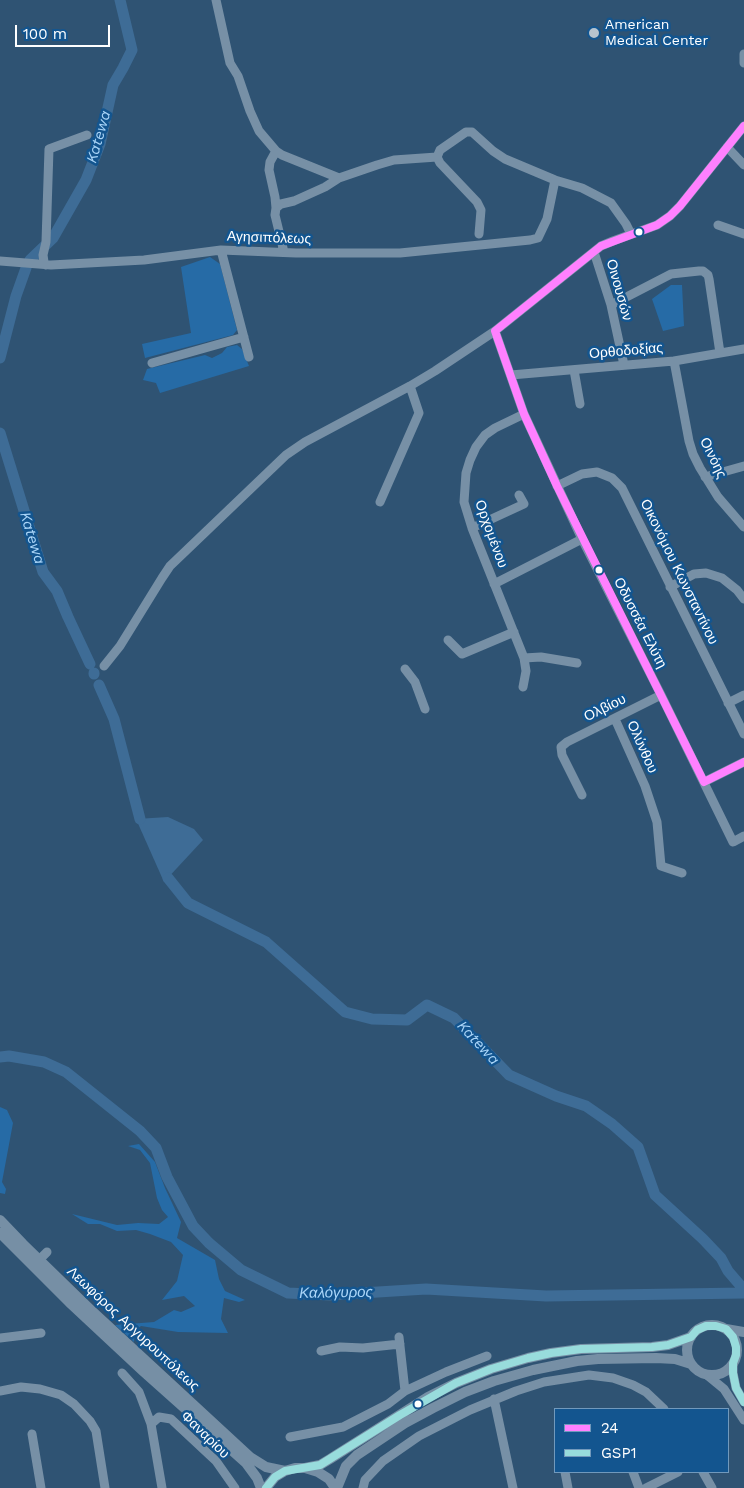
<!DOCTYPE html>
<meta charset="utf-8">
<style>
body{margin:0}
#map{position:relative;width:744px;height:1488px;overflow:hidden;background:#2f5373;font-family:"Work Sans",sans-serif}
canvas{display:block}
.legend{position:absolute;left:554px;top:1408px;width:175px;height:65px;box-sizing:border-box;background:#13558f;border:1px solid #7199bc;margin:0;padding:6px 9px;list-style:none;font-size:15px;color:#fff}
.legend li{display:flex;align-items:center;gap:10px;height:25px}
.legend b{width:25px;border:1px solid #7199bc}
.scale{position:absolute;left:15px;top:25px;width:95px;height:22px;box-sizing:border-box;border:2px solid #fff;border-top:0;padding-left:6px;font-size:15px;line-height:18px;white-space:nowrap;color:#fff;-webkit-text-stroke:4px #13558f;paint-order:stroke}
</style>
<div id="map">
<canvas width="744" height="1488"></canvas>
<ul class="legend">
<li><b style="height:6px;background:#ff80ff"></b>24</li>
<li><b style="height:6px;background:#98dcdc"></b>GSP1</li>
</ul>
<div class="scale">100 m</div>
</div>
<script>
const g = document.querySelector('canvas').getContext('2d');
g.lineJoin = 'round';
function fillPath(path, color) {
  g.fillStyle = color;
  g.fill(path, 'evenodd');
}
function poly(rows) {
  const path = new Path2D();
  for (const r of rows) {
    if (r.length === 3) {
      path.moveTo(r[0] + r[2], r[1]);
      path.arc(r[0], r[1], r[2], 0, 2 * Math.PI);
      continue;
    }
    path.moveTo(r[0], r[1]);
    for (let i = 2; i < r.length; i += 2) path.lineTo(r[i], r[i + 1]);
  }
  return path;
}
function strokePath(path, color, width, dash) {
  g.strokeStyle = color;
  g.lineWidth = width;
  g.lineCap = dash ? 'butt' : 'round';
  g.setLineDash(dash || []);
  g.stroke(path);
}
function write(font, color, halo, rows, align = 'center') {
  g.font = font + ' "Work Sans",sans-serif';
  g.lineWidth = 5;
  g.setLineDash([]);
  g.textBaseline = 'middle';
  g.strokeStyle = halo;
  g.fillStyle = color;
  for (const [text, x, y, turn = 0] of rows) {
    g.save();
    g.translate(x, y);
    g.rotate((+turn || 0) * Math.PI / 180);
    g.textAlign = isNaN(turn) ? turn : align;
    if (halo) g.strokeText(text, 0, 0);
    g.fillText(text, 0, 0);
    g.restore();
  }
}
const green = poly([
 [210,257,220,264,237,330,233,335,145,358,142,344,191,333,181,267],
 [671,285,682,285,684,326,663,331,652,299],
 [237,345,242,349,249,366,160,393,156,383,143,380,147,369,205,355,212,358,222,353,227,347],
 [0,1107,7,1110,13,1123,2,1182,6,1189,5,1194,0,1193],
 [139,1144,155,1162,165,1188,181,1222,177,1238,215,1260,219,1279,225,1291,245,1300,239,1302,224,1298,221,1319,228,1333,178,1332,141,1326,135,1331,134,1342,115,1325,154,1322,174,1310,181,1312,195,1306,184,1296,162,1300,177,1281,183,1255,171,1242,150,1234,136,1230,117,1231,100,1224,88,1224,72,1214,117,1225,138,1223,159,1224,168,1217,162,1210,157,1198,150,1163,140,1150,128,1146]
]);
const water = poly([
 [168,817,194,829,203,840,164,882,136,819]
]);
const river = poly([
 [30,260,53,238,86,180,100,144,113,85,123,68,132,50,120,0],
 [0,358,16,296,26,268],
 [0,433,43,572,57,591,68,617,90,664],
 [94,673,94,674],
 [99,685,114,719,140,819],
 [168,878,188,903,266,942,345,1012,372,1019,407,1020,427,1005,454,1018,509,1075,556,1096,586,1106,612,1124,638,1147,655,1195,703,1239,721,1258,728,1271,740,1285,744,1293],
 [0,1057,9,1056,44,1062,66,1072,140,1131,156,1148,167,1177,193,1226,209,1243,241,1270,288,1293,330,1295,426,1289,546,1296,744,1293]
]);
const minor = poly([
 [216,0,230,63,238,76,250,111,259,131,276,151,282,155,339,178],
 [744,54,744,63],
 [727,147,744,165],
 [276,151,270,162,269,170,275,197,276,208],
 [718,225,744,234],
 [479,234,481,210,477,202,440,163,437,157,440,150,466,132,472,132,493,151,505,159,555,180,582,188,611,203,626,224,631,234],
 [221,250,249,357],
 [284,252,275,215,276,208,281,204,294,201,325,187,339,178,377,165,394,160,437,157],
 [594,252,611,305,624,365],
 [0,261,51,265,144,260,221,250,296,253,400,253,530,240,538,238,547,219,555,180],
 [46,265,44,262,43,255,46,242,49,149,87,135],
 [611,305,671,274,699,271,703,271,708,275,709,279,720,353],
 [495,331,524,414,582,539,661,695,733,842,744,836],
 [674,361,689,441,693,454,700,468,718,497,744,527],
 [152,363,244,337],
 [574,370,580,404],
 [511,375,674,361,744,349],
 [705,477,744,466],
 [557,486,582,474,597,472,612,478,622,488,744,734],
 [380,502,419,413,410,386],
 [472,528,524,504,519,495],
 [494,584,582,539],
 [670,587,694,574,706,573,722,578,737,590,744,599],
 [448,640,462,654,514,632],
 [524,658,541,657,577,663],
 [104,666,120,646,162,578,170,566,286,455,305,442,410,386,435,371,495,331,601,246,613,241,657,225,670,216,680,206,744,126],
 [405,669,415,682,425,709],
 [523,687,526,671,524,658,472,528,464,502,466,473,470,460,476,447,485,435,495,428,524,414],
 [728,703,744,695],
 [615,719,645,786,657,822,661,866,682,873],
 [704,782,744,762],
 [582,795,562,755,561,747,567,742,661,695],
 [39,1260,47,1252],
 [399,1337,405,1391],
 [0,1338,41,1333],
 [321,1351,340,1347,363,1348,400,1344],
 [733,1363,733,1373,736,1388,744,1402],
 [122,1373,139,1392,151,1424,162,1488],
 [707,1375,724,1389,744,1420],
 [0,1391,21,1387,40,1389,61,1395,74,1404,90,1421,96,1431,105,1488],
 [494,1399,513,1488],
 [151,1424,159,1417,171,1419,216,1461,235,1488],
 [32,1434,41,1488],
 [290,1437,343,1427,388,1404,405,1391,446,1372,487,1356],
 [565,1472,568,1488],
 [633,1472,639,1488],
 [703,1472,712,1488],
 [363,1488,365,1480,383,1461,419,1436,470,1410,516,1391,544,1382,589,1375,613,1378,633,1385,646,1392,664,1409],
 [646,1488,678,1472]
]);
const major = poly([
 [0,1220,23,1244,93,1312,250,1457,266,1467,285,1471],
 [0,1233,69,1302,144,1372,246,1463,257,1478,261,1488],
 [712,1350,25],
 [726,1329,744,1332],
 [305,1468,320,1465,330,1459,428,1397,456,1383,491,1369,528,1358,551,1353,581,1349,652,1347,668,1345,691,1337],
 [266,1488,275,1477,285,1471,295,1468,305,1468,318,1472,329,1479,335,1488],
 [337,1488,346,1466,357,1455,405,1423,433,1408,465,1392,494,1381,533,1370,577,1361,598,1359,656,1358,675,1359,691,1364]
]);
const bus1 = poly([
 [744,126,680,206,670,216,657,225,601,246,495,331,524,414,557,486,704,782,744,762]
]);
const bus2 = poly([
 [266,1488,275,1477,285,1471,320,1465,400,1415,456,1383,491,1369,528,1358,551,1353,581,1349,652,1347,668,1345,691,1337,697,1330,706,1326,716,1326,726,1329,733,1337,736,1347,736,1355,733,1363,733,1373,736,1388,744,1402]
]);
const markers = [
 [594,33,6,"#b6c3ce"],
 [639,232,4.5,"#fff"],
 [599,570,4.5,"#fff"],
 [418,1404,4.5,"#fff"]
];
const poiNames = [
 ["American",605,25],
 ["Medical Center",605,41]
];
const streetNames = [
 ["Αγησιπόλεως",269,238,2],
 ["Οινουσών",619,290,74],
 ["Ορθοδοξίας",626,351,-5],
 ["Οινόης",713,458,64],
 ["Ορχομένου",491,534,70],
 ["Οικονόμου Κωνσταντίνου",679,572,64],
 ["Οδυσσέα Ελύτη",640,623,63],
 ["Ολβίου",605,708,-26],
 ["Ολύνθου",642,747,66],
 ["Λεωφόρος Αργυρουπόλεως",133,1329,43],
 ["Φαναρίου",205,1435,44]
];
const waterNames = [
 ["Katewa",99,137,-74],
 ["Katewa",32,538,73],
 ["Katewa",478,1043,47],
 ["Καλόγυρος",336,1293,-1]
];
fillPath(green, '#266ba6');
fillPath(water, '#3e6c96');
strokePath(river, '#3e6c96', 11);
strokePath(minor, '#7790a6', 9);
strokePath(major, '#768fa5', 10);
strokePath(bus1, '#ff80ff', 8);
strokePath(bus2, '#98dcdc', 8);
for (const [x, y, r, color] of markers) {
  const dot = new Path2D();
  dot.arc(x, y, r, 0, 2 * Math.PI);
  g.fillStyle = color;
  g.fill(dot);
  strokePath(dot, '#13558f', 2);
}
write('14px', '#fff', '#13558f', poiNames, 'left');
write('14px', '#fff', '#13558f', streetNames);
write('italic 15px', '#aad5f8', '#13558f', waterNames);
</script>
